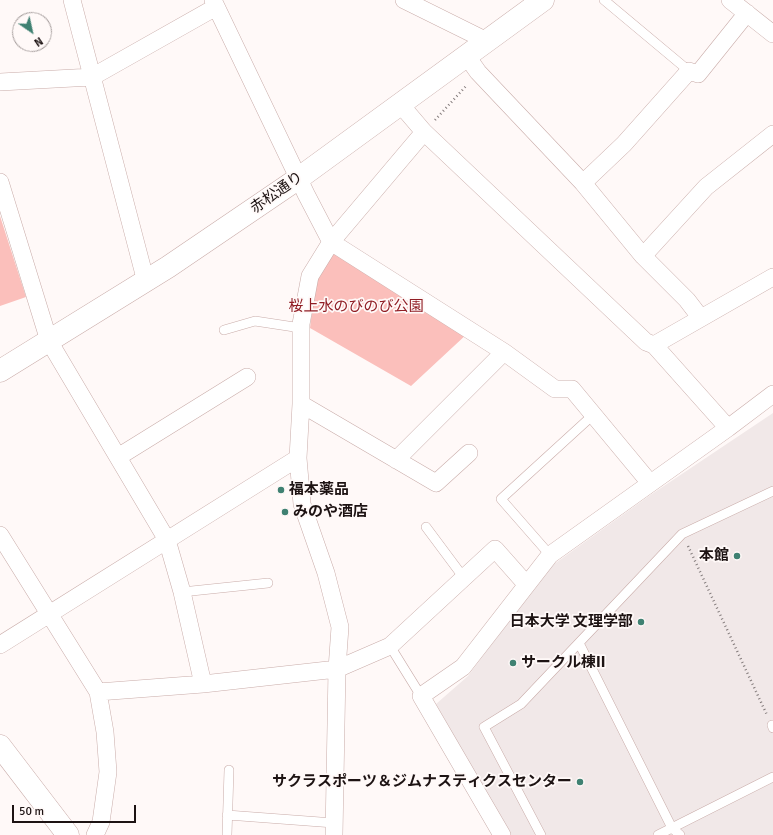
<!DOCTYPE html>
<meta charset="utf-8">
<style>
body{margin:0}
#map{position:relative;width:773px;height:835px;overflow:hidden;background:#fff9f8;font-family:Signika,sans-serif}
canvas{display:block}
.north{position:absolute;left:12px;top:12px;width:40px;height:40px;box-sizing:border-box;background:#fff9f8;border:1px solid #a59d9c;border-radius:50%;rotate:146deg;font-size:11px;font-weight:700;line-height:16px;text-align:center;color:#1d1313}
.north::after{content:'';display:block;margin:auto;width:14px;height:18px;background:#3f8172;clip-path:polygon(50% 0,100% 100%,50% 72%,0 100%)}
.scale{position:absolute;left:12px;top:805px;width:124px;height:18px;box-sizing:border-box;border:2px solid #1d1313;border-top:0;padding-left:5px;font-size:12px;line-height:14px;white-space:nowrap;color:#1d1313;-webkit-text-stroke:3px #fff9f8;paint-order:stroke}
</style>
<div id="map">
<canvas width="773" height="835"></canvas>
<div class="north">N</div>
<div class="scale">50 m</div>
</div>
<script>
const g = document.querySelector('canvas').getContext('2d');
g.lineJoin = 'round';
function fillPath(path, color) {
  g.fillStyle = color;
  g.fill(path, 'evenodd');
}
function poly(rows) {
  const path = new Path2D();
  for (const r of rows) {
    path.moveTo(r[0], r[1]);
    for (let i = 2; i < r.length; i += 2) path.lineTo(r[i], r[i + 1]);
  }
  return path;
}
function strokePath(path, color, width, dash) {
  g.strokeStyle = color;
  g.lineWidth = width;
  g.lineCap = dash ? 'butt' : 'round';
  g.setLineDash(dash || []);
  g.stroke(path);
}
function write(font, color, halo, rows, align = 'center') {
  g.font = font + ' Signika,"Noto Sans JP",sans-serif';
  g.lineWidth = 3.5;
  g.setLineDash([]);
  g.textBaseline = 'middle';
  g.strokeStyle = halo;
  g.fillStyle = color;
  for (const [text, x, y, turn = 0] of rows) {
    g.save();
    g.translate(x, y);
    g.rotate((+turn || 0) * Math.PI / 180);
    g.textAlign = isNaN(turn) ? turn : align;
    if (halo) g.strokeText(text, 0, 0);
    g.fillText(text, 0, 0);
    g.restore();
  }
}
const built = poly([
 [773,413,773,835,510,835,436,704,468,676,550,567,649,496]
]);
const green = poly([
 [0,216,26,297,0,306],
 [332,247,468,333,411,386,310,328,316,278]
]);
const path = poly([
 [435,120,467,85],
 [688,546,767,715]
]);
const lane = poly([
 [604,0,689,71],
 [224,330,255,321,301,328],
 [426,527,464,578],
 [550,555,501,499,593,415],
 [182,592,268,583],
 [579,643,672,828,680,835],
 [390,646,421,696],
 [772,725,773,728],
 [227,815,334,823],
 [227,835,229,770],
 [541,835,484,727,521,704,682,534,773,491],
 [658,835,773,777]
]);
const street = poly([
 [72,0,146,282],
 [213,0,306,194,331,242,504,352,555,389,572,389,650,483],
 [404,0,487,41],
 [730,0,773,34],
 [466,55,478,72,583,183],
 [0,82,92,77,216,7],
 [401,105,424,132,646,342,654,345,773,277],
 [0,182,49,341,167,540,182,592,203,684],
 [643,256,706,187,773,134],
 [700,317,687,300,643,256,583,183,624,144,689,71,698,74,747,13],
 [654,345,728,428],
 [301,404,436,483,469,453],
 [118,457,247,377],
 [396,460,504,352],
 [0,535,98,692,105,732,108,772,101,822,95,835],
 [0,645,298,458],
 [98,692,203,684,337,669,390,646,495,549,526,584],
 [334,835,337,669,340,627,326,573,302,504,298,458,301,404,301,324,310,276,331,242,424,132],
 [502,835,421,696,463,667,550,555,728,428,773,394]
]);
const secondary = poly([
 [0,371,168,267,299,178,543,0],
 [0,746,68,835]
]);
const markers = [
 [281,490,4,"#3f8172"],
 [285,512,4,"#3f8172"],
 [737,556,4,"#3f8172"],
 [641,622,4,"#3f8172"],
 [513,663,4,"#3f8172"],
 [580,782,4,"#3f8172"]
];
const streetNames = [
 ["赤松通り",277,193,-35]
];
const parkNames = [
 ["桜上水のびのび公園",356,307]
];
const poiNames = [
 ["福本薬品",289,490],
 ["みのや酒店",293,512],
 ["本館",729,556,"right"],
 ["日本大学 文理学部",633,622,"right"],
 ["サークル棟II",521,663],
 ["サクラスポーツ＆ジムナスティクスセンター",572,782,"right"]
];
fillPath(built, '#f1e8e8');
fillPath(green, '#fbbfbb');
strokePath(lane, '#c9aca9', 10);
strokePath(street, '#c9aca9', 18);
strokePath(secondary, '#c9aca9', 23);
strokePath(path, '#847c7c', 2.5, [1, 3]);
strokePath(lane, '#fff', 9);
strokePath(street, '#fff', 17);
strokePath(secondary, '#fff', 22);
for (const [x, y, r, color] of markers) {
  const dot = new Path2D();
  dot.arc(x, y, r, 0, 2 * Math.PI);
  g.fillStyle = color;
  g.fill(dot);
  strokePath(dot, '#fff9f8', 1.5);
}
write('15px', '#1d1313', '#fff9f8', streetNames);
write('15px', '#901e25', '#fff9f8', parkNames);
write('bold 15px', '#1d1313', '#fff9f8', poiNames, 'left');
</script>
